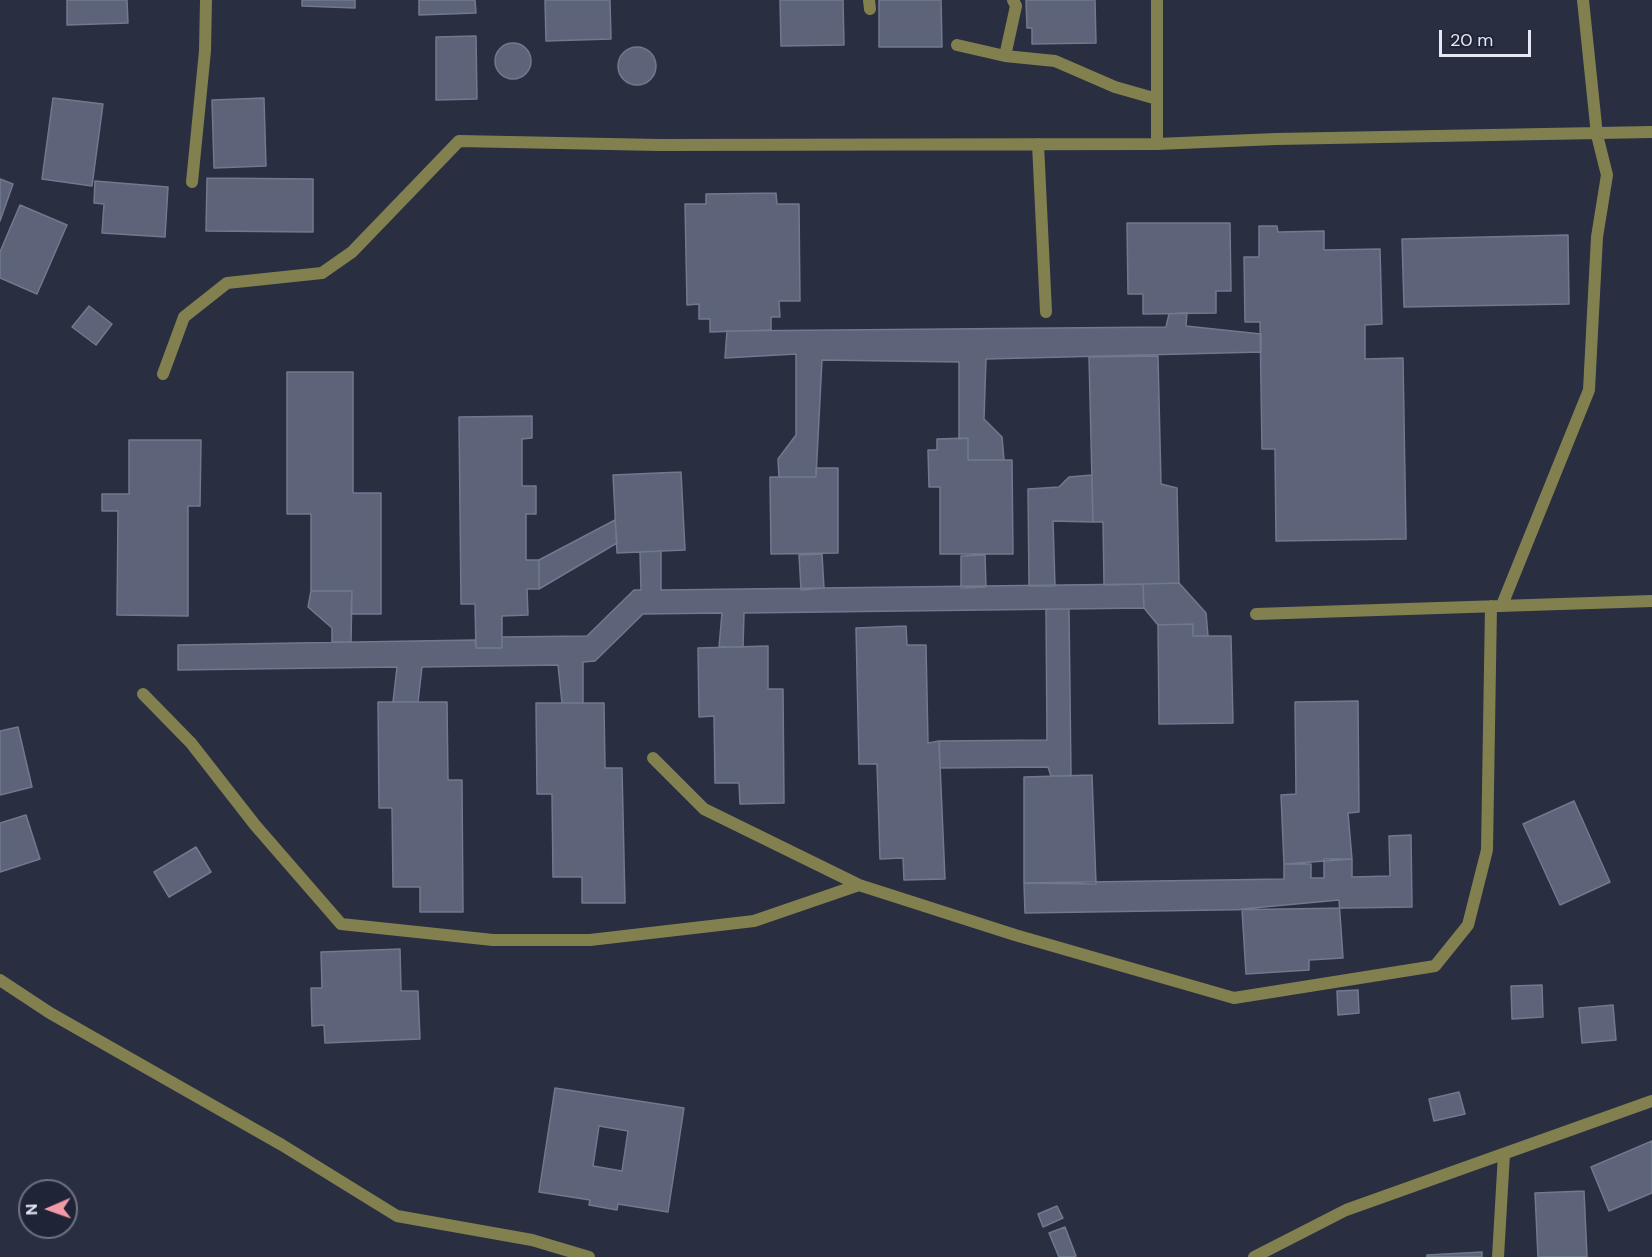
<!DOCTYPE html>
<style>
body{margin:0}
#map{position:relative;width:1652px;height:1257px;overflow:hidden;background:#292e41;font-family:"DM Sans",sans-serif}
canvas{display:block}
.north{position:absolute;left:18px;top:1179px;width:60px;height:60px;box-sizing:border-box;background:#1f2437;border:2px solid #6e7383;border-radius:50%;rotate:268deg;font-size:16px;font-weight:700;line-height:24px;text-align:center;color:#e5e9f6}
.north::after{content:'';display:block;margin:auto;width:21px;height:27px;background:#f39aa7;clip-path:polygon(50% 0,100% 100%,50% 72%,0 100%)}
.scale{position:absolute;left:1439px;top:30px;width:92px;height:27px;box-sizing:border-box;border:3px solid #e5e9f6;border-top:0;padding-left:8px;font-size:18px;line-height:21px;white-space:nowrap;color:#e5e9f6;-webkit-text-stroke:4px #1f2437;paint-order:stroke}
</style>
<div id="map">
<canvas width="1652" height="1257"></canvas>
<div class="north">N</div>
<div class="scale">20 m</div>
</div>
<script>
const g = document.querySelector('canvas').getContext('2d');
g.lineJoin = 'round';
function fillPath(path, color) {
  g.fillStyle = color;
  g.fill(path, 'evenodd');
}
function poly(rows) {
  const path = new Path2D();
  for (const r of rows) {
    if (r.length === 3) {
      path.moveTo(r[0] + r[2], r[1]);
      path.arc(r[0], r[1], r[2], 0, 2 * Math.PI);
      continue;
    }
    path.moveTo(r[0], r[1]);
    for (let i = 2; i < r.length; i += 2) path.lineTo(r[i], r[i + 1]);
  }
  return path;
}
function strokePath(path, color, width, dash) {
  g.strokeStyle = color;
  g.lineWidth = width;
  g.lineCap = dash ? 'butt' : 'round';
  g.setLineDash(dash || []);
  g.stroke(path);
}
const building = poly([
 [67,0,127,0,128,23,67,25,67,0],
 [302,0,355,0,355,8,302,6,302,0],
 [419,0,475,0,476,13,419,15,419,0],
 [545,0,610,0,611,39,546,41,545,0],
 [780,0,843,0,844,45,781,46,780,0],
 [879,0,941,0,942,47,879,47,879,0],
 [1026,0,1095,0,1096,43,1032,44,1032,28,1027,28,1026,0],
 [476,36,477,99,436,100,436,37,476,36],
 [513,61,18],
 [637,66,19],
 [53,98,103,104,92,186,42,179,53,98],
 [264,98,266,166,214,168,212,100,264,98],
 [207,178,313,179,313,232,206,231,207,178],
 [0,179,13,184,0,221,0,179],
 [95,181,168,187,165,237,102,233,104,204,94,203,95,181],
 [776,193,777,204,799,204,800,301,779,301,780,317,771,317,771,330,710,332,710,319,699,319,699,304,687,305,685,204,706,204,706,194,776,193],
 [20,205,67,225,37,294,0,278,0,252,20,205],
 [1127,223,1230,223,1231,291,1216,291,1216,313,1143,314,1143,294,1128,294,1127,223],
 [1259,226,1277,226,1278,232,1324,231,1324,250,1380,249,1382,324,1365,325,1365,359,1403,358,1406,539,1276,541,1275,449,1262,449,1260,322,1245,322,1244,257,1259,257,1259,226],
 [1568,235,1569,304,1404,307,1402,239,1568,235],
 [89,306,112,324,96,345,72,327,89,306],
 [1187,313,1186,326,1261,334,1261,352,986,359,984,419,1002,437,1004,460,968,460,968,438,959,439,959,362,822,360,816,477,779,477,778,459,796,435,796,354,725,358,727,331,1166,327,1169,314,1187,313],
 [1158,356,1161,484,1177,488,1179,583,1104,585,1103,522,1093,522,1089,357,1158,356],
 [287,372,353,372,353,493,381,493,381,614,351,614,352,591,311,591,311,514,287,514,287,372],
 [532,416,532,438,522,439,522,486,536,486,536,514,526,514,526,560,539,560,539,589,527,589,528,615,502,616,502,648,476,648,475,604,461,604,459,417,532,416],
 [968,438,968,460,1012,460,1013,554,940,554,940,487,929,487,928,450,937,450,937,439,968,438],
 [129,440,201,440,200,506,188,506,188,616,117,615,118,511,102,511,102,494,129,494,129,440],
 [816,468,838,468,838,553,771,554,770,477,816,477,816,468],
 [681,472,685,550,617,553,613,475,681,472],
 [1092,475,1093,522,1053,521,1055,586,1029,586,1028,489,1059,487,1069,477,1092,475],
 [615,520,617,543,539,589,539,560,615,520],
 [661,551,661,590,1143,584,1144,608,744,613,743,647,719,647,722,613,643,614,595,661,583,662,583,703,562,703,558,665,422,667,418,702,393,702,397,667,178,670,178,645,475,640,476,648,502,648,502,637,587,636,634,590,641,590,640,552,661,551],
 [822,554,824,588,801,590,799,555,822,554],
 [985,555,986,587,961,588,961,556,985,555],
 [1179,583,1206,613,1208,636,1193,636,1193,624,1158,625,1144,608,1143,584,1179,583],
 [311,591,352,591,351,642,332,642,332,628,308,607,311,591],
 [1046,609,1069,609,1071,776,1051,776,1048,767,940,768,939,741,1047,740,1046,609],
 [1193,624,1193,636,1231,636,1233,723,1159,724,1158,625,1193,624],
 [906,626,907,645,926,645,928,743,939,741,945,879,904,880,903,858,880,859,877,764,859,764,856,628,906,626],
 [768,646,768,689,783,689,784,803,740,804,739,783,715,783,714,716,699,717,698,648,768,646],
 [1358,701,1359,812,1348,813,1352,859,1284,864,1281,795,1296,794,1295,702,1358,701],
 [378,702,447,702,448,780,462,780,463,912,420,912,420,887,393,887,392,808,379,808,378,702],
 [536,703,604,703,605,768,622,768,625,903,582,903,582,877,553,877,552,794,537,794,536,703],
 [18,727,32,787,0,795,0,731,18,727],
 [1092,775,1096,884,1024,883,1024,777,1092,775],
 [1574,801,1610,882,1560,905,1523,824,1574,801],
 [26,815,40,859,0,872,0,823,26,815],
 [1411,835,1412,907,1025,913,1024,883,1284,879,1284,864,1311,864,1311,878,1324,878,1324,859,1352,859,1352,877,1390,876,1389,836,1411,835],
 [196,847,211,872,169,897,154,872,196,847],
 [1339,900,1343,958,1309,960,1309,970,1246,974,1242,909,1339,900],
 [400,949,401,991,418,991,420,1039,325,1043,324,1025,312,1026,311,988,322,988,321,952,400,949],
 [1542,985,1543,1017,1512,1019,1511,986,1542,985],
 [1358,990,1359,1013,1338,1015,1337,991,1358,990],
 [1613,1005,1616,1040,1582,1043,1579,1008,1613,1005],
 [555,1088,684,1108,668,1212,618,1204,617,1210,589,1205,590,1200,539,1192,555,1088],
 [599,1126,628,1131,622,1171,593,1166,599,1126],
 [1459,1092,1465,1114,1434,1121,1429,1099,1459,1092],
 [1652,1141,1652,1193,1609,1211,1591,1167,1652,1141],
 [1584,1191,1587,1257,1538,1257,1535,1193,1584,1191],
 [1057,1206,1063,1218,1043,1227,1038,1214,1057,1206],
 [1065,1227,1076,1256,1073,1257,1059,1257,1049,1233,1065,1227],
 [1482,1252,1482,1257,1427,1257,1427,1255,1482,1252]
]);
const service = poly([
 [1038,144,1046,312],
 [163,374,184,317,227,283,322,273,352,252,459,141,659,145,1157,144,1276,139,1652,132],
 [1502,605,1589,390,1597,237,1607,175,1597,135,1583,0],
 [1256,614,1652,601],
 [143,694,191,743,255,825,341,924,493,940,590,940,754,921,859,885],
 [653,758,704,809,859,885,1015,935,1234,998,1435,966,1468,925,1487,850,1491,606]
]);
const minor = poly([
 [869,0,870,9],
 [1013,0,1016,6,1005,56,1055,61,1115,87,1157,99],
 [957,45,1005,56],
 [1157,144,1157,0],
 [192,182,205,51,206,0],
 [0,980,50,1013,282,1145,397,1216,532,1240,589,1257],
 [1498,1257,1504,1154]
]);
const tertiary = poly([
 [1254,1257,1346,1210,1652,1101]
]);
fillPath(building, '#5d6479');
strokePath(building, '#72798f', 1.5);
strokePath(service, '#838050', 12);
strokePath(minor, '#838050', 12);
strokePath(tertiary, '#838050', 12);
</script>
